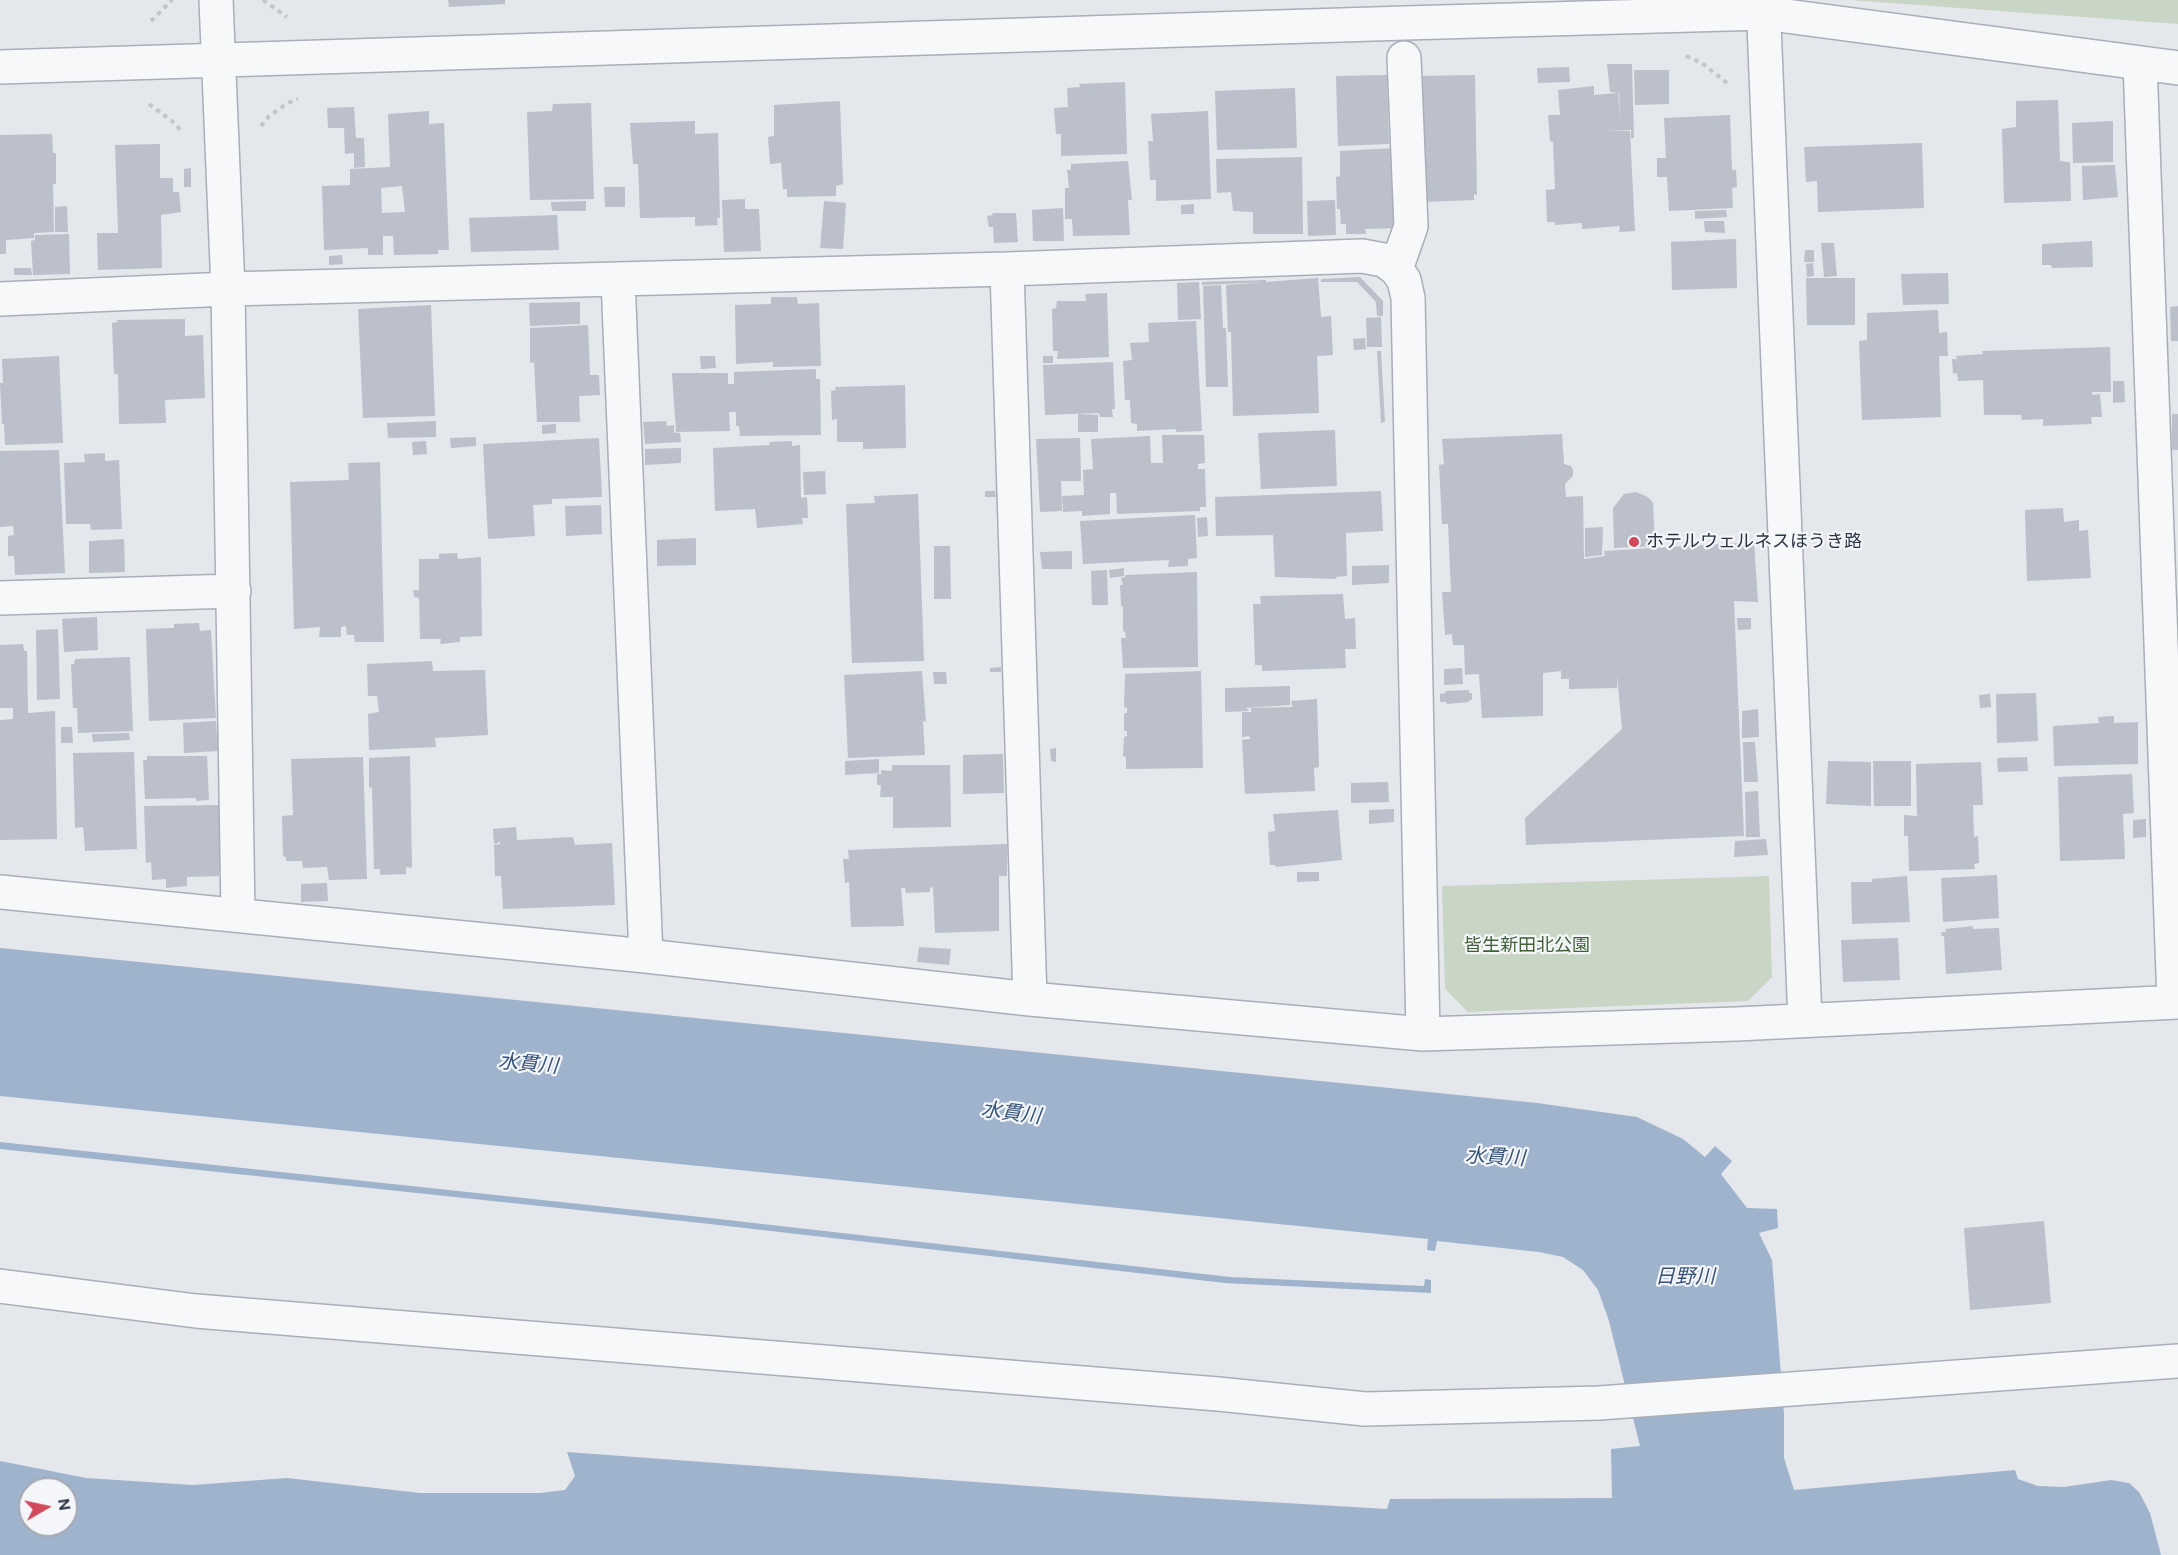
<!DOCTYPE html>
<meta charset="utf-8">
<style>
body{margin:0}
#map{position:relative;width:2178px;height:1555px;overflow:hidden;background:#e4e7ec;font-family:"DM Sans",sans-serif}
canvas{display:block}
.north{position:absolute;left:18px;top:1477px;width:60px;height:60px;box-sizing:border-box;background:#f4f6f9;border:2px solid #a4a8b1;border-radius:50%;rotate:81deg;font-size:16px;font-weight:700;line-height:24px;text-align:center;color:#2b3445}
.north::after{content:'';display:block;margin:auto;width:21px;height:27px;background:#d1495b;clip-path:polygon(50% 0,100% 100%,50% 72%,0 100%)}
</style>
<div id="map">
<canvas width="2178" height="1555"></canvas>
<div class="north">N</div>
</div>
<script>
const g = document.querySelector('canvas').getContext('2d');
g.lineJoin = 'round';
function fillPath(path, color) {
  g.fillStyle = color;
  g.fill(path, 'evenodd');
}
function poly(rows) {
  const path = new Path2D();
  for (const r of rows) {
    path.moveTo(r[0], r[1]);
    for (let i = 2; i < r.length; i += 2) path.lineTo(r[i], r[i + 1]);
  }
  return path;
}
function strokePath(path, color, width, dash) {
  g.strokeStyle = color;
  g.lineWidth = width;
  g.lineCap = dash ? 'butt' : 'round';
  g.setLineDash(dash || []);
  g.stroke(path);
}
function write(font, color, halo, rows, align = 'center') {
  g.font = font + ' "DM Sans","Noto Sans JP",sans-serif';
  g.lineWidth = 4.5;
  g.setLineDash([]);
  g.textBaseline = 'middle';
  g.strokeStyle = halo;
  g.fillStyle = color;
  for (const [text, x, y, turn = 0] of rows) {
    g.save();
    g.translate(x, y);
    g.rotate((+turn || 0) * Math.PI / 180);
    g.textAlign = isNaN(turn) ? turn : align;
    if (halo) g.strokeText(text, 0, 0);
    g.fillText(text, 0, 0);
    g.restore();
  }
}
const green = poly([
 [1850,0,2178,0,2178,24],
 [1769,876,1772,977,1748,1001,1468,1012,1445,989,1442,886]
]);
const water = poly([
 [0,948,1350,1084,1537,1103,1637,1117,1683,1139,1705,1157,1715,1146,1732,1161,1721,1174,1747,1208,1777,1209,1778,1228,1759,1233,1772,1260,1784,1414,1784,1458,1794,1490,2015,1470,2018,1479,2038,1486,2064,1487,2111,1480,2129,1483,2139,1492,2150,1513,2161,1555,0,1555,0,1461,86,1478,193,1485,287,1478,420,1493,540,1493,565,1490,575,1476,567,1452,1166,1496,1387,1509,1390,1499,1612,1498,1611,1449,1640,1446,1609,1321,1598,1290,1583,1270,1563,1257,1539,1252,1437,1241,1435,1251,1427,1250,1428,1239,0,1096],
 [30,1489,66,1489,66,1525,30,1525],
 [0,1142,701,1217,1230,1277,1424,1286,1425,1279,1431,1280,1431,1293,1225,1283,701,1223,0,1149]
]);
const building = poly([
 [448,0,505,0,505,4,449,7],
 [1607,64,1632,64,1634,138,1631,138,1631,130,1607,131,1630,131,1635,231,1619,232,1620,226,1582,229,1582,223,1555,225,1555,222,1547,222,1546,190,1555,189,1553,142,1550,141,1548,115,1560,115,1558,90,1594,86,1594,95,1618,93,1620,120,1619,93,1610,92],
 [1569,67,1570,82,1538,83,1537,68],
 [1634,70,1669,70,1669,104,1635,105],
 [1387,75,1389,144,1338,146,1336,76],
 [1475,75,1477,195,1474,194,1474,200,1424,202,1423,115,1420,115,1418,76],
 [1125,82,1127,154,1061,156,1061,134,1056,134,1054,108,1068,107,1067,88,1080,87,1079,84],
 [1295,88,1297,148,1217,150,1215,91],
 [2058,100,2060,161,2070,162,2071,201,2004,203,2002,129,2016,127,2016,101],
 [840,101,843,184,836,186,836,196,787,197,787,189,783,189,781,163,770,164,768,137,774,136,774,105],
 [591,103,594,199,530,200,527,112,552,111,553,104],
 [354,107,356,138,364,138,365,167,354,168,354,153,345,154,344,128,328,128,327,108],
 [429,111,429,124,444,123,449,250,438,250,438,254,394,255,393,236,383,236,383,255,368,255,368,248,324,250,322,186,350,185,350,169,390,167,388,114],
 [402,186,405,212,382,213,381,188],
 [1208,111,1211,199,1156,201,1156,180,1150,180,1148,141,1153,141,1151,114],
 [1730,115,1732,170,1736,170,1737,187,1732,188,1733,208,1669,211,1667,177,1657,177,1657,158,1666,158,1664,118],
 [695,121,695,134,718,133,720,218,717,218,718,225,695,226,695,217,640,218,638,164,633,164,630,123],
 [2113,121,2113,162,2073,163,2072,123],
 [52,134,53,153,56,153,56,184,53,184,54,232,34,233,34,238,6,240,6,254,0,254,0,135],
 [1922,143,1924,208,1818,212,1817,181,1806,182,1804,147],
 [160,144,160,178,173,178,173,192,179,192,181,212,161,215,162,268,98,270,97,233,118,233,115,145],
 [1396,148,1399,228,1365,229,1366,234,1346,234,1346,224,1341,224,1340,209,1337,209,1336,177,1340,176,1340,151],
 [1302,157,1303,234,1253,234,1253,212,1233,211,1231,192,1217,193,1216,159],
 [1128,161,1132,200,1128,200,1130,235,1073,236,1072,219,1065,219,1065,188,1069,188,1067,170,1071,170,1071,164],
 [2115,165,2118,197,2083,200,2082,166],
 [191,168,191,187,184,187,184,169],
 [604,187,625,187,625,207,605,207],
 [745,199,745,209,759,209,761,251,724,252,722,200],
 [1335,200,1336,235,1308,236,1307,201],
 [586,201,586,211,552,211,551,202],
 [824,201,846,203,843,249,820,248],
 [1194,204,1194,214,1181,214,1181,205],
 [67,206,68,232,55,232,55,207],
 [1063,208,1064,241,1033,241,1032,210],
 [1726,210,1727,217,1695,219,1695,211],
 [992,213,1016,213,1018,242,994,243,993,227,989,227,987,216,993,215],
 [557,215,559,250,471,252,469,218],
 [1704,221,1724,221,1725,233,1705,232],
 [69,234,70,274,33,275,31,241,35,240,35,235],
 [1736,239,1737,288,1672,290,1671,242],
 [2092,241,2093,267,2052,268,2051,265,2042,265,2042,244],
 [1821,243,1834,243,1837,276,1824,277],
 [1805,250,1814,250,1814,262,1804,262],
 [342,255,343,264,329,265,329,256],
 [1813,263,1814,276,1807,277,1806,264],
 [14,268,31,268,32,275,14,275],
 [1948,273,1949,304,1903,305,1901,274],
 [1360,277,1383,301,1383,316,1377,316,1376,302,1357,282,1321,282,1321,279],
 [1318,278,1321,317,1331,316,1333,355,1317,356,1319,413,1233,416,1231,332,1228,332,1226,285],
 [1806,278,1855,278,1855,325,1807,325],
 [1266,280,1266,282,1202,285,1202,282],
 [1199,282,1201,319,1178,320,1177,283],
 [1221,285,1223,328,1226,328,1228,387,1206,387,1203,286],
 [1107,293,1109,357,1057,359,1058,351,1053,351,1052,309,1056,308,1057,301,1086,301,1085,294],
 [771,297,797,297,798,304,819,303,821,366,773,367,773,362,736,364,735,305,771,304],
 [580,302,580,324,530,326,529,303],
 [431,305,435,416,363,418,358,309],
 [2178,306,2178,341,2171,341,2170,307],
 [1938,310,1939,333,1947,332,1948,356,1939,356,1941,417,1862,420,1859,341,1867,340,1867,313],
 [1381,317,1382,347,1367,347,1366,318],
 [185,319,185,336,203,335,205,398,165,400,166,423,119,424,118,374,114,374,112,323,118,322,117,320],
 [1196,321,1202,431,1176,432,1176,429,1137,431,1137,424,1131,423,1130,400,1125,400,1123,361,1132,360,1130,343,1149,342,1148,323],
 [588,325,590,375,599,375,600,395,579,396,580,422,537,422,534,362,530,363,530,328],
 [1365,338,1366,349,1354,350,1353,339],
 [2110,347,2111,392,2092,392,2092,395,2100,394,2102,417,2091,417,2092,424,2043,426,2043,419,2022,420,2021,415,1984,415,1983,380,1958,381,1957,373,1953,374,1952,359,1957,359,1956,356,1983,354,1982,351],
 [1377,351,1381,351,1385,422,1381,423],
 [59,356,63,443,5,445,4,424,2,424,0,383,3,383,2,359],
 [700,356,715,356,716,368,701,369],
 [1043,356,1053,356,1053,363,1043,363],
 [1113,362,1115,409,1112,409,1113,417,1100,417,1099,413,1045,415,1043,365],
 [816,369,816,379,820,379,821,435,740,436,739,426,736,426,736,412,729,412,730,431,676,432,672,373,728,373,728,384,734,384,734,372],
 [2113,381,2124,381,2125,402,2113,403],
 [905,385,906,448,863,449,863,442,837,442,837,419,832,420,831,391,836,390,835,387],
 [1078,414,1098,415,1098,432,1078,432],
 [2172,414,2178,414,2178,450,2172,450],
 [436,421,436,437,388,438,387,423],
 [666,421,667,426,674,425,674,432,670,432,680,433,681,442,645,444,643,422],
 [556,424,556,433,542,434,542,425],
 [1335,430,1337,486,1261,489,1258,433],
 [1562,434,1564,464,1571,466,1573,470,1573,476,1565,484,1566,497,1583,496,1584,559,1605,556,1604,551,1754,542,1758,602,1734,601,1744,836,1526,845,1525,818,1622,729,1617,675,1617,688,1569,689,1569,679,1561,679,1561,671,1543,673,1543,716,1482,718,1479,674,1465,675,1464,645,1453,645,1452,634,1445,635,1442,592,1451,592,1448,524,1442,524,1439,465,1444,464,1442,439],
 [1162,435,1204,435,1205,463,1198,464,1198,469,1205,469,1206,507,1200,507,1200,511,1117,514,1116,493,1110,493,1110,514,1082,516,1082,511,1063,512,1062,496,1084,495,1083,470,1093,469,1091,439,1150,436,1151,463,1163,463],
 [476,437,476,446,451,448,450,438],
 [599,438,602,497,552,499,552,504,533,505,535,536,488,539,483,444],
 [1080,438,1081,481,1061,481,1062,511,1040,512,1036,439],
 [426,441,427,454,413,455,412,442],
 [792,441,792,446,800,445,801,498,807,497,808,518,802,518,803,524,757,528,755,509,715,511,713,448,770,445,769,442],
 [681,448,681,463,645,465,645,449],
 [59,450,65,573,15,575,14,556,8,556,8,536,14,535,13,526,0,527,0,451],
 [105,453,105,461,119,460,122,529,91,530,90,524,66,524,64,463,85,462,84,454],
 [380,462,384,642,355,642,354,635,347,635,346,626,341,627,341,637,319,637,320,627,294,629,290,482,349,480,348,463],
 [825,471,826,494,804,495,803,472],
 [985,491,995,491,996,497,985,497],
 [1381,491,1383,531,1346,533,1347,576,1336,577,1337,579,1275,577,1273,535,1216,536,1215,497],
 [1636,492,1648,497,1653,503,1655,546,1614,548,1613,508,1624,494],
 [918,494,924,661,852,663,846,504,875,503,874,496],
 [601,505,602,534,566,536,565,506],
 [2063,508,2064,522,2079,520,2079,531,2088,530,2091,578,2027,581,2025,510],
 [1195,515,1197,558,1188,559,1188,566,1168,567,1169,560,1083,564,1080,521],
 [1207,517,1208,536,1198,537,1197,518],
 [1603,527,1602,555,1585,557,1585,528],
 [696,538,696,565,657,566,657,540],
 [124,539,125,572,89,573,89,541],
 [934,546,950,546,951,599,934,599],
 [1072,551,1072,569,1042,569,1040,552],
 [457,553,458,559,481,557,482,636,460,637,460,642,440,644,441,639,420,639,419,598,414,597,413,590,419,590,419,559,439,559,439,554],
 [1389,565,1389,583,1352,585,1352,566],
 [1124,568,1124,576,1110,578,1109,570],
 [1107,570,1108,605,1092,605,1091,571],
 [1197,572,1198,667,1123,668,1121,638,1126,638,1125,631,1123,632,1123,606,1121,606,1120,585,1123,585,1121,578,1125,577,1125,575],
 [1343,594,1345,619,1355,618,1356,649,1345,649,1346,668,1262,671,1262,665,1255,665,1253,604,1261,604,1260,596],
 [97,617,98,650,64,652,62,619],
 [1737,618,1751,618,1751,629,1738,630],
 [199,623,200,631,211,630,216,718,149,721,146,629,174,628,174,624],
 [58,629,60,699,37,700,36,630],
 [23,644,24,651,27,651,28,713,55,711,57,839,0,840,0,720,13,719,13,708,0,708,0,645],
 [130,657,133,731,78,733,77,708,73,708,71,664,74,664,75,659],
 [432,661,433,671,485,670,488,735,435,738,436,747,369,750,368,714,379,712,377,696,368,696,367,664],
 [1001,667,1001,672,990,672,990,668],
 [1462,668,1463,684,1444,685,1444,669],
 [922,671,926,722,923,721,925,755,848,758,844,675],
 [1201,671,1203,768,1126,769,1126,757,1123,756,1124,737,1127,736,1127,731,1124,731,1124,713,1127,713,1127,708,1124,707,1125,674],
 [933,672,946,672,947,684,934,684],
 [1290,686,1290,705,1246,708,1249,711,1225,712,1225,688],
 [1469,690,1469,693,1472,693,1472,700,1469,700,1469,702,1447,704,1446,702,1440,702,1440,694,1446,693,1445,691],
 [2036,693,2038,741,1997,743,1996,694],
 [1990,694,1991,707,1980,708,1979,695],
 [1317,699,1319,767,1314,768,1315,791,1245,794,1242,740,1250,739,1249,736,1242,737,1242,712,1251,712,1251,708,1292,707,1291,701],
 [1758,709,1759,737,1742,738,1742,711],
 [2114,716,2114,723,2138,722,2138,764,2054,766,2053,726,2099,723,2098,717],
 [216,721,218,751,184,753,183,723],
 [61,727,72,727,73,743,61,743],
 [129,733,130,740,93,742,92,734],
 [1743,742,1755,742,1758,782,1744,782],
 [1056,748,1056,762,1051,761,1050,749],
 [134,752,137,849,85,851,83,827,75,828,73,753],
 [1003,754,1004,793,963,794,963,755],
 [147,756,207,756,209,800,196,801,196,798,145,799,143,760,147,760],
 [410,756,412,868,406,867,406,874,380,875,380,869,374,869,372,788,369,787,369,758],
 [363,757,367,879,329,880,327,867,303,868,302,861,286,861,286,857,283,856,282,816,293,815,291,759],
 [2027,757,2028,771,1998,772,1997,758],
 [879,759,879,773,845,775,845,761],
 [1828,761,1871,762,1871,806,1826,804],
 [1873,761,1911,761,1911,806,1874,806],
 [1981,762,1983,805,1973,805,1974,837,1978,836,1979,863,1974,864,1975,869,1909,871,1908,836,1904,836,1904,815,1917,816,1916,764],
 [892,765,950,765,951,827,893,828,893,797,880,797,881,785,877,785,877,774,881,774,881,770,892,771],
 [2132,774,2134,813,2123,814,2125,859,2060,861,2058,777],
 [1388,782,1389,802,1351,803,1351,783],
 [1758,791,1760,837,1746,837,1745,792],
 [221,805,223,870,219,871,219,876,187,877,187,886,166,888,166,879,152,880,151,862,146,863,144,806],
 [1394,809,1394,822,1369,824,1369,810],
 [1338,810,1342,860,1276,867,1275,865,1270,865,1268,832,1275,831,1273,814],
 [2146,819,2146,837,2133,838,2133,820],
 [516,827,517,840,573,837,575,845,612,843,615,905,503,909,501,876,495,876,494,845,500,844,500,841,498,843,494,844,493,829],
 [1766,839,1768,855,1734,857,1735,841],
 [1007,844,1007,876,999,876,999,931,935,933,933,887,930,888,930,892,906,893,905,888,901,888,904,926,851,927,849,882,845,883,843,859,849,859,848,850],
 [1297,872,1319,872,1319,881,1297,882],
 [1997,875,1999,918,1943,922,1941,878],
 [1907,876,1910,922,1852,924,1851,882,1872,882,1872,879],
 [327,883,328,901,301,902,301,884],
 [1973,926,1973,929,1999,928,2002,970,1946,974,1944,936,1942,936,1941,932,1946,932,1945,929],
 [1898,938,1900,980,1843,982,1841,940],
 [919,947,951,949,949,965,917,962],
 [2044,1221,2051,1303,1970,1310,1964,1228]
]);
const path = poly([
 [263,0,287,17],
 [151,21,172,0],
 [1686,56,1702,63,1727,83],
 [149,104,176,124,181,132],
 [261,126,269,116,288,103,298,99]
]);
const minor = poly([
 [216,0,228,289,238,915],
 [1763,0,1805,1020],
 [2140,63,2174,1002],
 [0,67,1405,23,1763,13,2178,68],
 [1007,269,1030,999],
 [1396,269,1411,226,1404,58],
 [618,280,646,956],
 [0,299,228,289,1007,269,1362,256,1384,260,1396,269,1404,280,1408,298,1423,1034],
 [0,598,234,591],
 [0,892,646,956,1030,999,1423,1034,1737,1024,2178,1002],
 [0,1286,196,1311,1218,1394,1365,1409,1599,1403,2178,1361]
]);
const markers = [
 [1634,542,6,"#d1495b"]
];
const poiNames = [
 ["ホテルウェルネスほうき路",1646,542]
];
const parkNames = [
 ["皆生新田北公園",1527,946]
];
const waterNames = [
 ["水貫川",528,1065,5],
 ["水貫川",1011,1114,7],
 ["水貫川",1495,1158,3],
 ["日野川",1685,1278]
];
fillPath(green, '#c9d6c5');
fillPath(water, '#9fb4cc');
fillPath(building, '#bbc0ca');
strokePath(minor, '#a9aeb7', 36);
strokePath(path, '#c2c5cb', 4, [4.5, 4.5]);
strokePath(minor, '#f7f8fa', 33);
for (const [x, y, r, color] of markers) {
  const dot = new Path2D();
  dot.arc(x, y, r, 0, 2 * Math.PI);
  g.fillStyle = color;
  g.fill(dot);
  strokePath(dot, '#f4f6f9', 2);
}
write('18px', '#2b3445', '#f4f6f9', poiNames, 'left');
write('18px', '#3f6138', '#f4f6f9', parkNames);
write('italic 20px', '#34527a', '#f4f6f9', waterNames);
</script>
